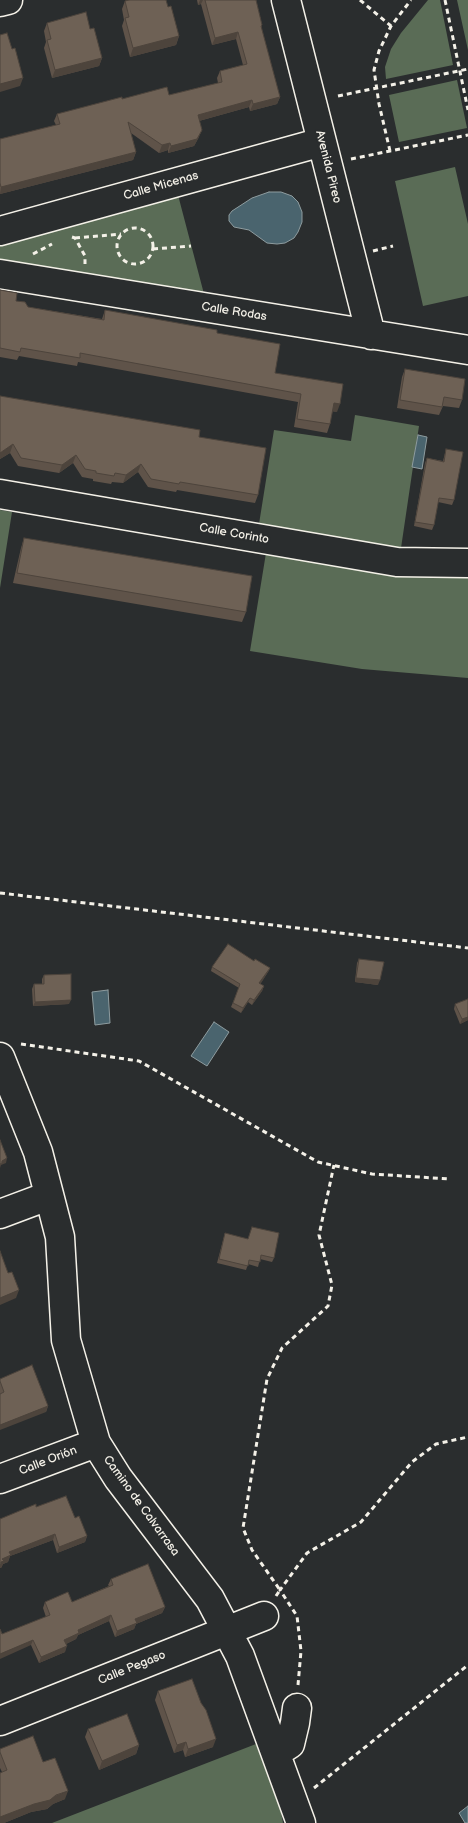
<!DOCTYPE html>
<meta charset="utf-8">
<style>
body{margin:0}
canvas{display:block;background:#2a2d2e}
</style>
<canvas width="468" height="1823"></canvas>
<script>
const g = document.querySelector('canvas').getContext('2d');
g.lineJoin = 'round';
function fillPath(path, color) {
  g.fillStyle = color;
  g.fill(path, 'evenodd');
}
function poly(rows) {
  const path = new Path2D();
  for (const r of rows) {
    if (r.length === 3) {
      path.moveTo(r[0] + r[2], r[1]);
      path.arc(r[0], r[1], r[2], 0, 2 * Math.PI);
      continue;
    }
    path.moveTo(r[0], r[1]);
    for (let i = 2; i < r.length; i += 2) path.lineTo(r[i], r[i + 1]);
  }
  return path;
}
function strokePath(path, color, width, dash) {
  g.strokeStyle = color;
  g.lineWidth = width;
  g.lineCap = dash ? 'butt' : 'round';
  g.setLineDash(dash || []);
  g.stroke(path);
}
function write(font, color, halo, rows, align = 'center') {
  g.font = font + ' "Balsamiq Sans",sans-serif';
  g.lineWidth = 4;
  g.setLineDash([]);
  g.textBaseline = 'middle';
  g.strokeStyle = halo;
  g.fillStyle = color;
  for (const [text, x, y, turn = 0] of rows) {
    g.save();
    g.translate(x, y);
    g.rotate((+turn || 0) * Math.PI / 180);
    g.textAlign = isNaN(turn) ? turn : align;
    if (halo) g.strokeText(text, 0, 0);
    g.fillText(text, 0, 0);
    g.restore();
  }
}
const green = poly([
 [428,0,440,0,453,65,386,79,385,67,391,49,401,33],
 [457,0,468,0,468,50],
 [457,80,467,128,399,142,389,95],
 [455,167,468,224,468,296,423,306,395,181],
 [178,195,204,294,0,261,0,244],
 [355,415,419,426,401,548,259,524,274,430,351,441],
 [0,510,12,512,0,588],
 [266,553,468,575,468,678,362,669,250,651],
 [256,1744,281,1812,283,1823,52,1823]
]);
const water = poly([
 [269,192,281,192,292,196,298,202,302,212,302,222,298,232,294,238,285,243,277,244,267,243,249,230,234,227,229,221,229,215,232,211,252,198,269,192],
 [418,435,427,437,422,469,412,467,418,435],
 [108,990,110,1023,95,1025,92,992,108,990],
 [214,1022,229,1032,207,1066,191,1056,214,1022],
 [468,1806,468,1823,465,1823,459,1813,468,1806]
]);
const path = poly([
 [360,0,391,26],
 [445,0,468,110],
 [338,96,468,69],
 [390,151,379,104,374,70,379,51,391,26,411,0],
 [351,159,468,135],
 [135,246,18],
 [72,237,75,238,85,256,85,264],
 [75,238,121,234],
 [153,249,191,246],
 [373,251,393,246],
 [33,254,52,244],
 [0,893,468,948],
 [21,1044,139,1061,318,1162,372,1174,450,1179],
 [276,1596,280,1590,252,1550,243,1528,267,1379,282,1348,328,1306,332,1285,319,1235,334,1165],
 [298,1685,301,1651,297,1616,280,1590,307,1553,361,1522,412,1462,436,1444,468,1437],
 [314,1788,468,1665]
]);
const minor = poly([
 [286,0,371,335],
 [0,2,8,0],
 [0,231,322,142],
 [0,274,468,350],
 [0,494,397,562,468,563],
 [0,1057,38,1152,60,1237,66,1340,96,1443,118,1478,210,1599,240,1656,301,1823],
 [0,1214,48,1196],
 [0,1479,96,1443],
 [0,1721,264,1616],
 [276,1753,290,1744,295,1723,297,1708]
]);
const wall = poly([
 [197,0,256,0,262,25,261,28,280,97,277,104,250,111,249,107,199,121,199,137,194,146,168,153,168,150,159,153,131,133,136,152,133,160,0,194,0,139,56,125,54,121,57,114,122,99,169,95,218,83,217,78,220,71,243,65,236,39,212,45,201,4,198,5],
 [125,1,179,36,176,45,130,57,122,26,124,20,122,9],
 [47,23,90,29,102,58,99,66,52,78,44,48,46,42,44,31],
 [0,290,16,301,28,307,102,319,105,310,217,333,275,373,337,412,332,411,330,424,327,433,294,427,298,402,78,362,77,366,19,356,17,360,0,357],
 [405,369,462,400,459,408,443,406,439,415,397,408,402,377],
 [0,396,199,437,258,495,255,503,177,490,176,492,148,487,138,472,123,483,112,482,111,484,93,481,93,479,82,477,73,463,59,473,18,466,10,453,0,459],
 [446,449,454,500,452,505,438,502,434,525,432,530,414,526,425,463,427,458,443,461],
 [24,538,246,612,242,622,13,583,21,548],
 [359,959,378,985,355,982,357,963],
 [254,961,270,968,268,972,260,984,264,986,262,991,252,1005,248,1002,241,1013,231,1007,239,988,211,971,212,967],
 [44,975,69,1004,33,1006,32,989,34,984,42,984,42,979],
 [455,1004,468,1020,460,1024,454,1009],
 [225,1233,274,1258,272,1262,260,1259,258,1267,248,1264,246,1270,217,1263],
 [0,1379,48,1406,46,1412,0,1394],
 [36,1507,75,1518,87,1536,85,1542,57,1553,53,1540,10,1556,8,1562,3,1564,1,1568,0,1568],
 [111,1579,165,1607,162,1613,136,1624,134,1629,115,1637,109,1621,78,1635,76,1639,66,1644,65,1652,39,1663,31,1645,2,1634,46,1617,43,1608,45,1602,72,1602,109,1586,108,1585],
 [158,1691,213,1747,185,1757,183,1750,174,1753,155,1700],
 [88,1729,139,1745,136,1754,99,1770,85,1737],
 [0,1749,43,1762,65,1799,53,1804,47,1809,31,1812,4,1823,0,1823,2,1772,0,1768]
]);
const shadedWall = poly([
 [200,0,203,0,201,4,198,5],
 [238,32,236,39,212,45,215,38],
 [179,36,176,45,130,57,133,48],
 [102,58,99,66,52,78,55,70],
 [23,78,20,86,0,92,0,84],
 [280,97,277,104,250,111,253,104],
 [252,100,249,107,195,122,198,115],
 [202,130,199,137,194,146,168,153,171,146],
 [170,143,168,150,159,153,162,145],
 [136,152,133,160,0,194,1,187],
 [334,403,340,404,337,412,331,411],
 [13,444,10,453,0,459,0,453],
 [76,455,73,463,59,473,62,465],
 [141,464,138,472,123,483,126,475],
 [270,968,268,972,258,988,259,983],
 [356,978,380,980,378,985,355,982],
 [264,986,262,991,252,1005,254,1000],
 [250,998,248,1002,241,1013,243,1008],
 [71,1000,69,1004,33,1006,35,1002],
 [468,1017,468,1020,460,1024,462,1019],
 [7,1158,6,1163,1,1165,0,1168,0,1164,2,1161],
 [19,1290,16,1298,0,1305,0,1298],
 [48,1406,46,1412,0,1430,0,1425],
 [55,1534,53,1540,10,1556,8,1562,3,1564,1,1568,0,1568,0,1564,2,1559,9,1552],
 [87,1536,85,1542,57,1553,59,1547],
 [165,1607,162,1613,136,1624,134,1629,115,1637,117,1631,135,1619],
 [111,1615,109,1621,78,1635,76,1639,62,1646,64,1640,78,1630],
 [33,1640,31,1645,0,1659,0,1654],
 [67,1646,65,1652,39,1663,41,1657],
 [216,1739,213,1747,185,1757,188,1749],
 [186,1742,183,1750,174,1753,177,1745],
 [139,1745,136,1754,99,1770,102,1761],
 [68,1791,65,1799,53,1804,47,1809,31,1812,4,1823,0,1823,0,1817]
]);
const building = poly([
 [129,0,166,0,168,7,171,6,179,36,133,48,125,18,129,17,125,1,129,0],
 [205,0,256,0,262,25,261,26,280,97,253,104,252,100,198,115,202,130,197,139,171,146,170,143,162,145,128,122,136,152,1,187,0,183,0,139,60,124,57,114,122,97,122,99,167,87,169,95,222,82,220,71,247,64,238,32,215,38,205,0],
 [86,12,90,29,94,28,102,58,55,70,47,40,51,39,47,23,86,12],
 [7,33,12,49,15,48,23,78,0,84,0,35,7,33],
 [0,290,17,293,16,301,25,302,28,307,104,320,105,310,217,330,217,333,280,344,275,373,343,384,340,404,334,403,330,424,297,419,301,394,80,353,80,358,21,348,20,352,0,348,0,290],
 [405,369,465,379,462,400,444,397,442,407,400,400,405,369],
 [0,396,200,430,199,437,266,448,258,495,180,482,179,484,151,479,141,464,126,475,115,473,114,476,96,473,96,471,85,469,76,455,62,465,21,458,13,444,0,453,0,396],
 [446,449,463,452,454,500,439,498,434,525,415,522,427,458,444,462,446,449],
 [24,538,252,576,246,612,17,573,24,538],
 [228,944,254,961,255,959,270,968,259,983,264,986,254,1000,250,998,243,1008,233,1003,240,984,212,967,228,944],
 [359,959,384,962,380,980,356,978,359,959],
 [71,974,71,1000,35,1002,34,984,44,984,44,975,71,974],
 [468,999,468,1017,462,1019,455,1004,468,999],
 [0,1140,7,1158,2,1161,2,1163,0,1164,0,1140],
 [252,1227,279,1233,274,1258,261,1255,260,1262,249,1260,248,1266,219,1259,225,1233,248,1239,252,1227],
 [0,1251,8,1273,12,1272,19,1290,0,1298,0,1251],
 [32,1365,48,1406,0,1425,0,1394,4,1392,0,1381,0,1379,32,1365],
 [66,1496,75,1518,79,1516,87,1536,59,1547,55,1534,9,1552,11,1555,2,1559,4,1561,1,1562,1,1564,0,1565,0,1519,36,1504,36,1507,66,1496],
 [148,1564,165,1607,135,1619,137,1623,117,1631,111,1615,78,1630,79,1633,64,1640,67,1646,41,1657,33,1640,0,1654,0,1629,2,1634,50,1615,45,1602,68,1592,72,1602,113,1585,111,1579,148,1564],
 [192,1679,201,1703,206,1710,216,1739,188,1749,186,1742,177,1745,158,1691,192,1679],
 [127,1714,139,1745,102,1761,88,1729,127,1714],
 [33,1736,43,1762,55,1758,68,1791,56,1795,50,1800,34,1804,0,1817,0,1773,7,1770,0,1752,0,1749,33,1736]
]);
const streetNames = [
 ["Avenida Pireo",328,167,76],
 ["Calle Micenas",161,186,-16],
 ["Calle Rodas",234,312,9],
 ["Calle Corinto",234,534,10],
 ["Calle Orión",48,1461,-21],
 ["Camino de Calvarrasa",141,1506,54],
 ["Calle Pegaso",132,1668,-22]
];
fillPath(green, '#5a6c56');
fillPath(water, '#4a646e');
strokePath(water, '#8e9c9f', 1);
strokePath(minor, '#f4f1e8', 31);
strokePath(path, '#f4f1e8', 3, [5, 4]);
strokePath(minor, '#2a2d2e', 28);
fillPath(wall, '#5f5349');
fillPath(shadedWall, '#4d443c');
fillPath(building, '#6e6155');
strokePath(building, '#4d443c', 1);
write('12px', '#f4f1e8', '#2a2d2e', streetNames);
</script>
